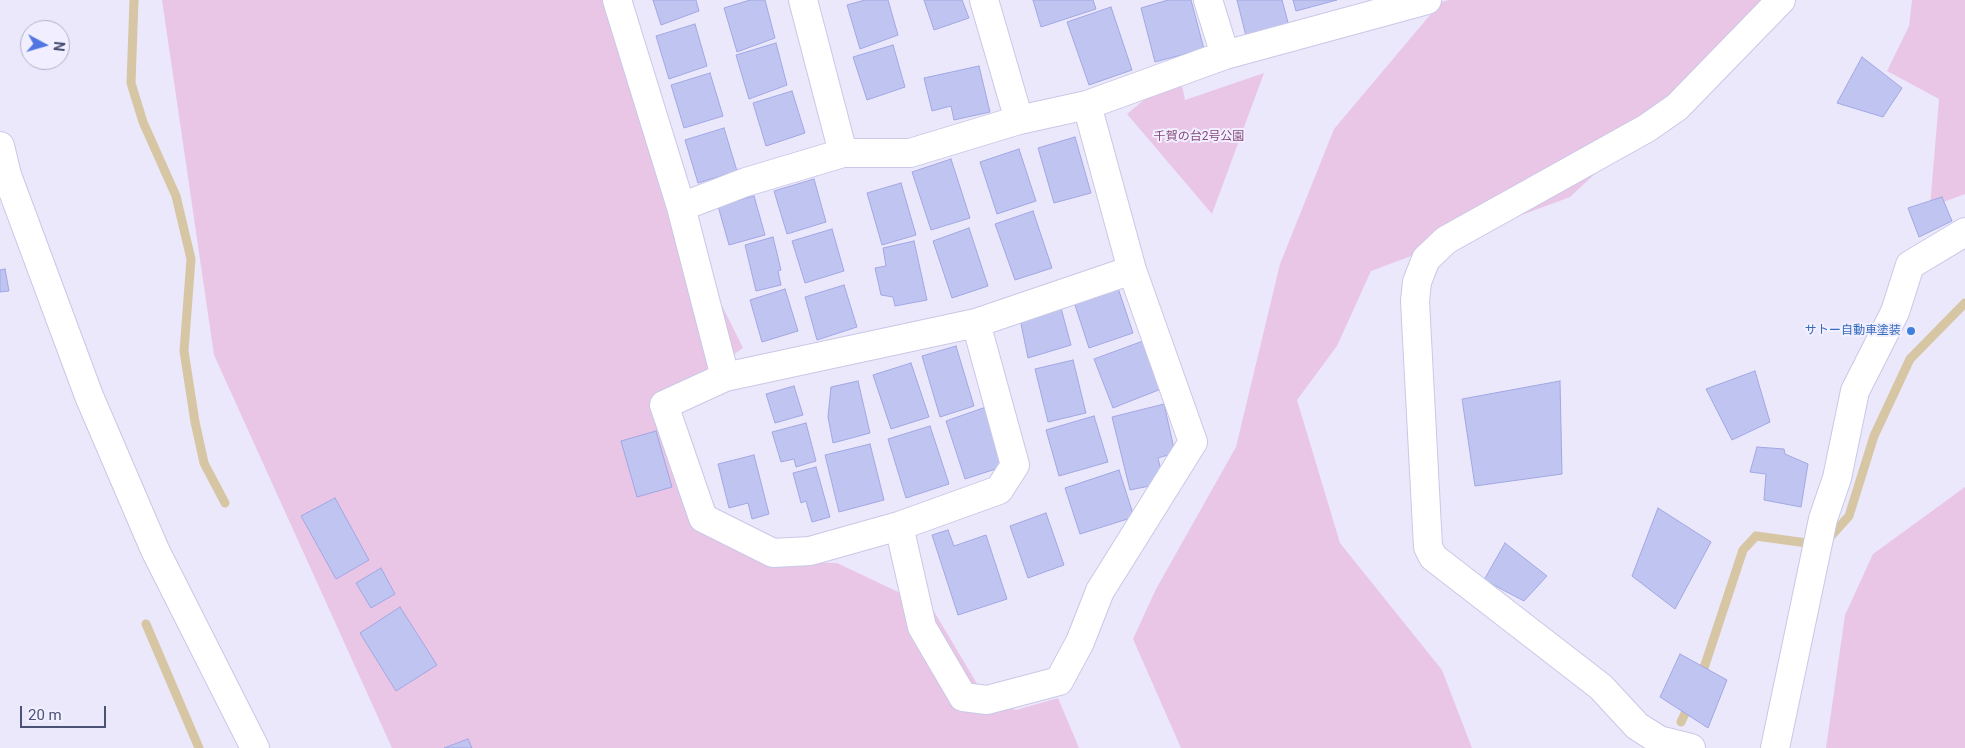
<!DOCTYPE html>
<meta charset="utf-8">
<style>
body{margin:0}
#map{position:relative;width:1965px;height:748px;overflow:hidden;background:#ebe8fc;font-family:Roboto,sans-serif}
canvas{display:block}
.north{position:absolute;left:20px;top:20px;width:50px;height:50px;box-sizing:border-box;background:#f1efff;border:1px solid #afb0c8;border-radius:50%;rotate:96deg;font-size:14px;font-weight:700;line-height:20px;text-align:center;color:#4c5176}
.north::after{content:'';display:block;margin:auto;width:18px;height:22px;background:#5176e3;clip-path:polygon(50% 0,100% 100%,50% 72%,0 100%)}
.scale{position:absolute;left:20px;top:706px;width:86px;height:22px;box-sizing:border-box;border:2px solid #4c5176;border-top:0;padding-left:6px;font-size:15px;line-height:18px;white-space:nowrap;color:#4c5176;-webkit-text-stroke:4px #f1efff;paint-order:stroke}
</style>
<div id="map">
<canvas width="1965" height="748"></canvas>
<div class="north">N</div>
<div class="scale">20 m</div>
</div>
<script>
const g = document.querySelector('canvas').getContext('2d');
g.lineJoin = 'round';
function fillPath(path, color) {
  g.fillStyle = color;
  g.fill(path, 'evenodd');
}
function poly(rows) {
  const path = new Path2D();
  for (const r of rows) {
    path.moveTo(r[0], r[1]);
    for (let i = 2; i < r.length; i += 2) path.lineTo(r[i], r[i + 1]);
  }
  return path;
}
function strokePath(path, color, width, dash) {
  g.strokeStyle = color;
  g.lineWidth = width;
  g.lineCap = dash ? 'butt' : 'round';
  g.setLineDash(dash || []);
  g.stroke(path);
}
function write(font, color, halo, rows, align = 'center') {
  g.font = font + ' Roboto,"Noto Sans JP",sans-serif';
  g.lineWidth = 4;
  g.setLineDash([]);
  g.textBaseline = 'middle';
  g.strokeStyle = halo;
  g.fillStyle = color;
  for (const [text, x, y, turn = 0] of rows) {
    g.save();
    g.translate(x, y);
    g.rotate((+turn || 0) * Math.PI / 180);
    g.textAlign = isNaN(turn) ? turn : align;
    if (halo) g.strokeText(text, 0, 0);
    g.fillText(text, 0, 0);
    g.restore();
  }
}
const green = poly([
 [162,0,604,0,681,223,743,348,665,404,701,525,782,562,837,563,932,608,982,692,1016,710,1058,698,1079,748,392,748,214,355],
 [1449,0,1782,0,1570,197,1371,271,1337,346,1297,400,1340,543,1442,670,1472,748,1181,748,1133,639,1156,589,1236,447,1280,264,1334,129,1441,2],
 [1912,0,1965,0,1965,194,1930,207,1939,99,1887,71,1909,26],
 [1179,71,1185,100,1264,73,1212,214,1127,114],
 [1965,487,1965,748,1826,748,1845,615,1873,554]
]);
const stream = poly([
 [134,0,131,83,143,122,176,196,191,259,184,351,195,422,204,463,225,503],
 [1831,536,1849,516,1874,436,1910,359,1965,303],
 [146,624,199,748],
 [1701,677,1743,550,1756,536,1807,543],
 [1681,722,1690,703]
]);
const building = poly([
 [653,0,696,0,699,11,661,25,653,0],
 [750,0,765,0,775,38,737,52,724,8,750,0],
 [865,0,888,0,898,35,860,49,847,5,865,0],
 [924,0,962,0,969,18,934,30,924,0],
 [1033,0,1093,0,1096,9,1041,27,1033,0],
 [1168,0,1191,0,1204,49,1155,62,1141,8,1168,0],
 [1237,0,1282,0,1289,26,1246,36,1237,0],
 [1293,0,1337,0,1296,11,1293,0],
 [1111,7,1132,70,1089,85,1067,22,1111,7],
 [695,24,707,66,669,79,656,36,695,24],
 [776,43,787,85,749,99,736,55,776,43],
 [893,45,905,87,867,100,853,57,893,45],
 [1862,57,1902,88,1883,117,1837,103,1862,57],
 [979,66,990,112,954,120,951,106,932,111,924,78,979,66],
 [710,73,723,116,684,128,671,85,710,73],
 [792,91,805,133,766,146,753,103,792,91],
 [724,128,737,171,698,183,685,140,724,128],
 [1075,137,1091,193,1054,203,1038,148,1075,137],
 [1019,149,1036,201,997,214,980,162,1019,149],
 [951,159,970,218,931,230,912,172,951,159],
 [814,179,826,222,787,234,774,191,814,179],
 [901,183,916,235,882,245,867,193,901,183],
 [754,196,765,235,729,245,718,206,754,196],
 [1942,197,1952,221,1919,237,1908,208,1942,197],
 [1033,211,1052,268,1015,280,995,224,1033,211],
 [969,228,988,286,952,298,933,241,969,228],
 [832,229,844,271,805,283,792,241,832,229],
 [773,237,781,270,778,271,781,285,756,291,745,245,773,237],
 [914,241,927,300,895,306,893,297,881,295,875,268,886,266,883,248,914,241],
 [5,269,9,291,0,292,0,270,5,269],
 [844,285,857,327,817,340,805,297,844,285],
 [1118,288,1133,333,1089,348,1074,302,1118,288],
 [785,289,798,331,762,342,750,300,785,289],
 [1061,308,1071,345,1028,358,1020,319,1061,308],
 [1143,341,1161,389,1113,408,1094,359,1143,341],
 [956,346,974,406,940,417,922,356,956,346],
 [1073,360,1086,413,1048,422,1035,369,1073,360],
 [911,363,929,417,891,429,873,375,911,363],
 [1755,371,1770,422,1732,440,1706,389,1755,371],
 [858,381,870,433,833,443,828,417,831,387,858,381],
 [1560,381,1562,474,1475,486,1462,399,1560,381],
 [794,386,803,415,775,423,766,394,794,386],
 [1164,404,1175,453,1158,458,1164,483,1130,490,1112,417,1164,404],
 [986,407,1005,466,965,479,946,421,986,407],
 [1094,416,1108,462,1059,476,1046,430,1094,416],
 [806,423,816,461,796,467,794,459,781,462,772,432,806,423],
 [930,426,949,484,906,498,888,439,930,426],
 [656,431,672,487,637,497,621,441,656,431],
 [870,444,884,500,839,512,825,455,870,444],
 [1757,447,1784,449,1785,454,1808,464,1801,507,1764,500,1766,474,1750,472,1757,447],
 [754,455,769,514,752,519,748,503,729,508,718,464,754,455],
 [816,467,830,517,812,522,806,501,801,503,793,473,816,467],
 [1119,470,1134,517,1080,534,1065,488,1119,470],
 [335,498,369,560,336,579,301,516,335,498],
 [1658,508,1711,542,1675,609,1632,576,1658,508],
 [1046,513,1064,565,1028,578,1010,526,1046,513],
 [948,530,954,546,986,535,1007,599,958,615,932,535,948,530],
 [1505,543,1547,576,1524,601,1484,580,1505,543],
 [381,568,395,594,371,608,356,583,381,568],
 [400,607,437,665,396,691,360,633,400,607],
 [1680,654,1727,680,1708,728,1660,697,1680,654],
 [468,739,472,748,444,748,468,739]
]);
const minor = poly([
 [617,0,681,207,725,377],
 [803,0,843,153],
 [984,0,1019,120],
 [1208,0,1225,55],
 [0,146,7,175,89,396,155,550,255,748],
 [681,207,746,182,843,153,910,153,1019,120,1087,105,1225,55,1427,0],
 [976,323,1015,465,999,490,899,526,810,551,773,553,703,518,664,405,725,377,976,323,1132,270],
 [899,526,922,627,963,697,987,700,1059,681,1080,642,1100,591,1193,442,1132,270,1087,105],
 [1691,748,1659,740,1637,726,1601,687,1433,557,1428,547,1415,301,1417,282,1426,259,1446,240,1647,128,1677,107,1781,0],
 [1775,748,1823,519,1837,478,1855,391,1895,312,1910,265,1965,232]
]);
const markers = [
 [1911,331,5,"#3f7fe0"]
];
const parkNames = [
 ["千賀の台2号公園",1199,137]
];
const shopNames = [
 ["サトー自動車塗装",1901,331]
];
fillPath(green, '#eac6e6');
strokePath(stream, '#d7c6a3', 9);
fillPath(building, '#c0c4f1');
strokePath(building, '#a1a7e3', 1);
strokePath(minor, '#c9c8e6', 30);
strokePath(minor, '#fff', 28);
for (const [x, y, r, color] of markers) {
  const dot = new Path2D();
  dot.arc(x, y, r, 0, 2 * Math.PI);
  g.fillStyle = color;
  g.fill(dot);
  strokePath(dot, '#f1efff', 2);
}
write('12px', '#874a79', '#f1efff', parkNames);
write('12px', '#366cbe', '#f1efff', shopNames, 'right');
</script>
